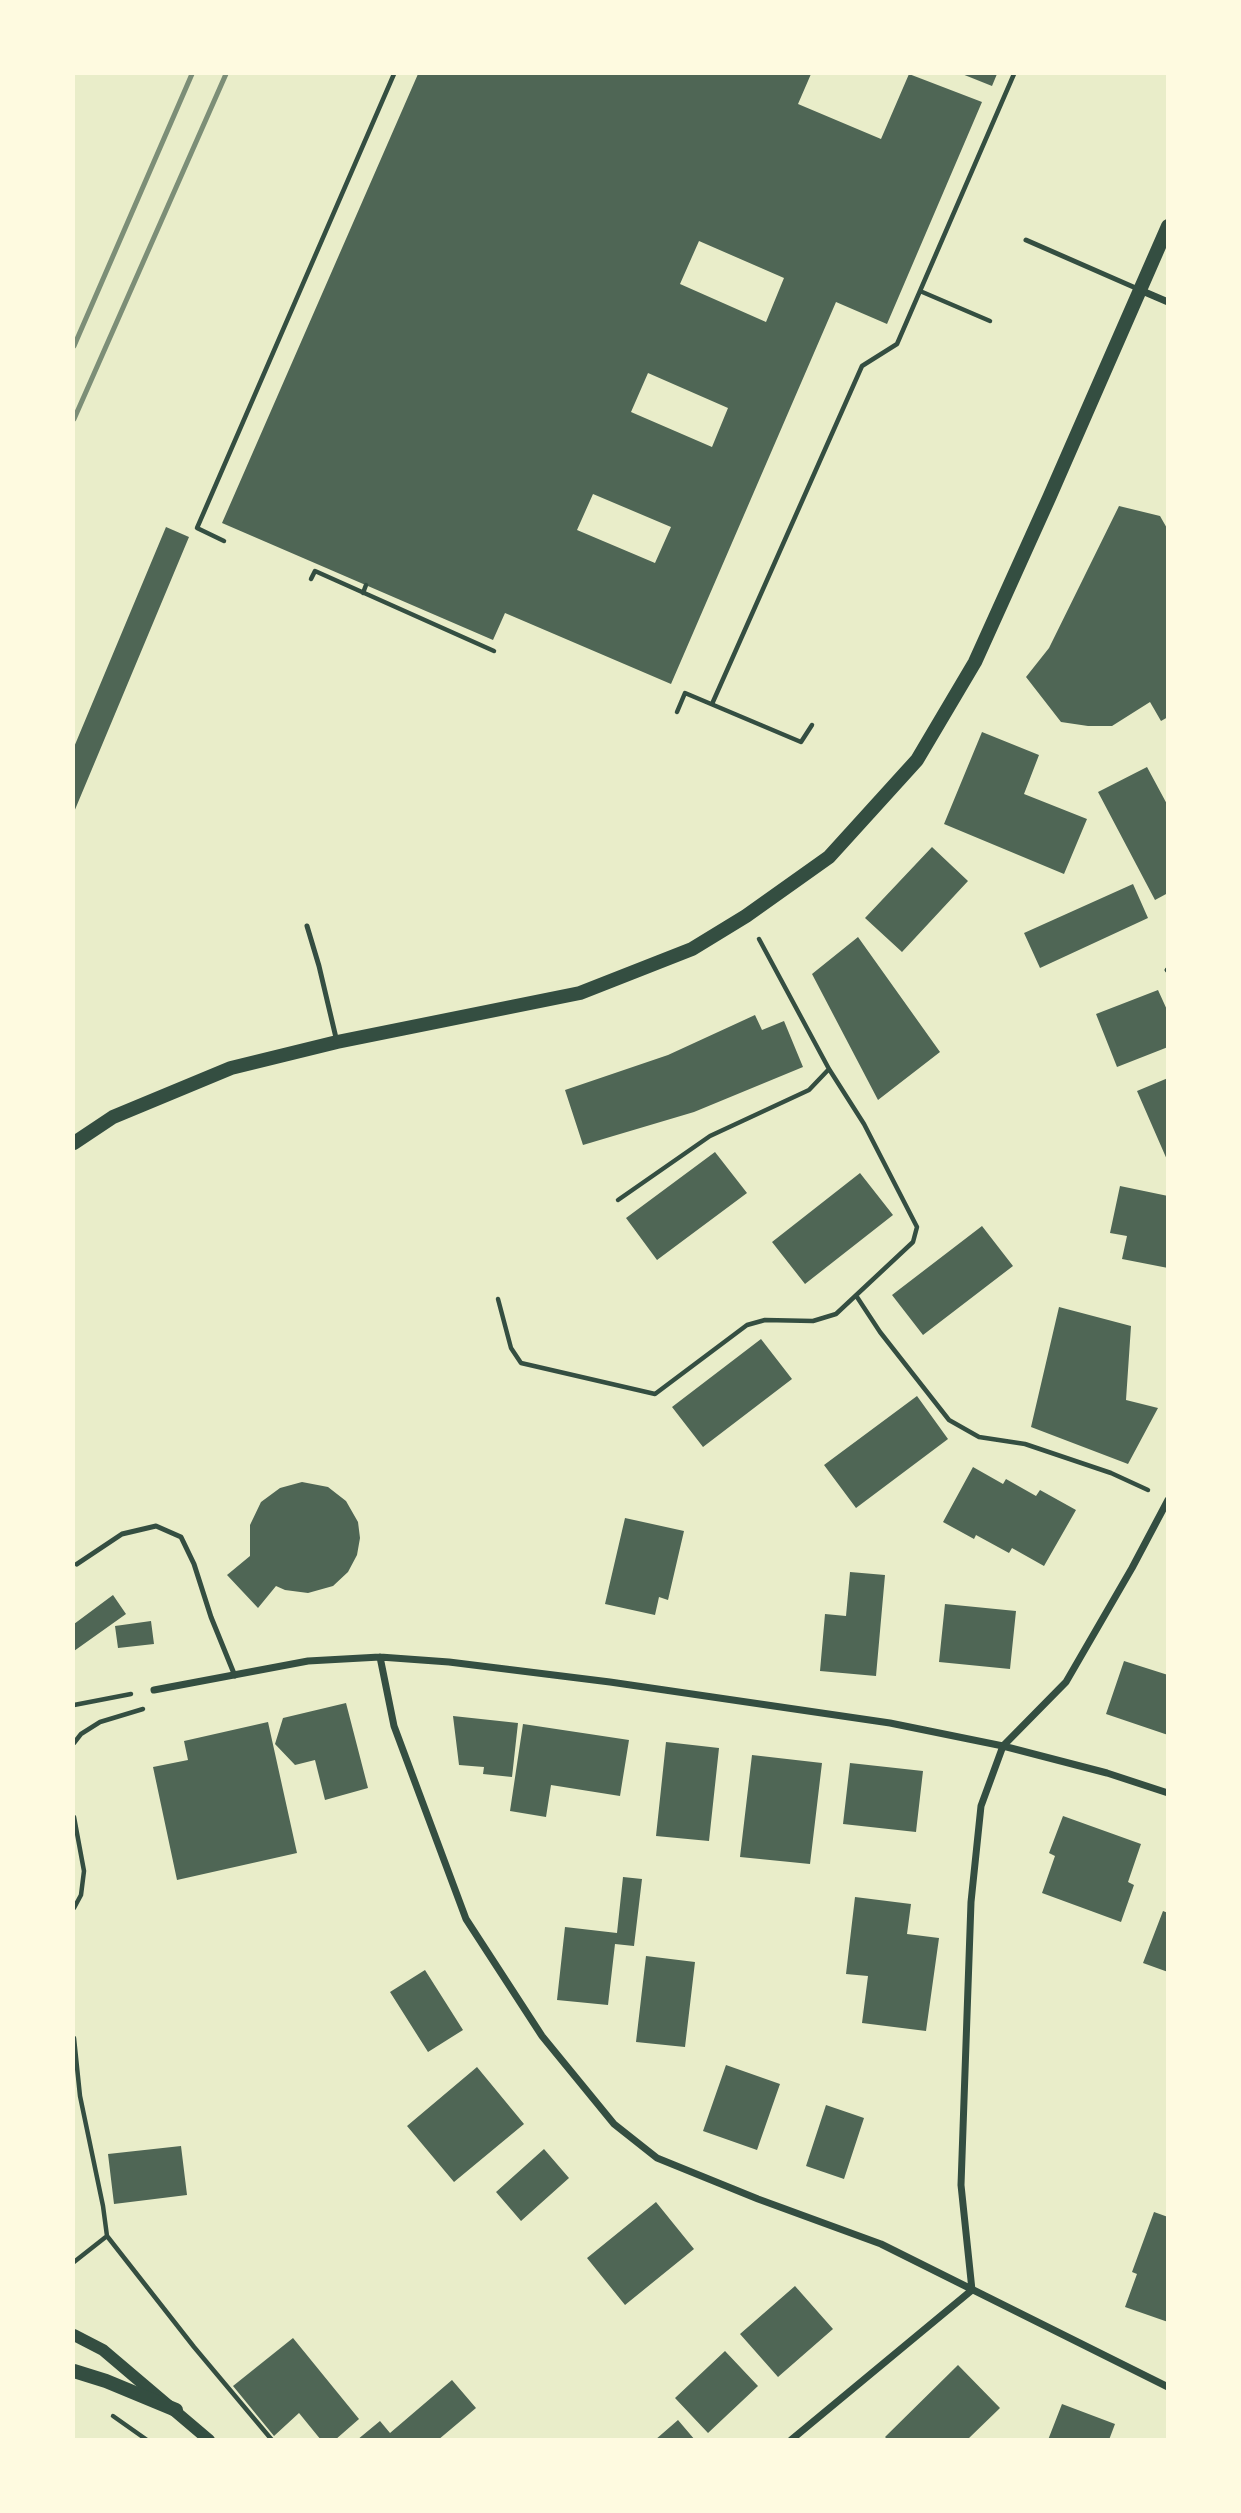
<!DOCTYPE html>
<style>
body{margin:0}
#map{position:relative;width:1241px;height:2513px;overflow:hidden;background:#e9edc9;font-family:Karla,sans-serif}
canvas{display:block}
.frame{position:absolute;inset:0;border:75px solid #fefae0;pointer-events:none}
</style>
<div id="map">
<canvas width="1241" height="2513"></canvas>
<div class="frame"></div>
</div>
<script>
const g = document.querySelector('canvas').getContext('2d');
g.lineJoin = 'round';
function fillPath(path, color) {
  g.fillStyle = color;
  g.fill(path, 'evenodd');
}
function poly(rows) {
  const path = new Path2D();
  for (const r of rows) {
    path.moveTo(r[0], r[1]);
    for (let i = 2; i < r.length; i += 2) path.lineTo(r[i], r[i + 1]);
  }
  return path;
}
function strokePath(path, color, width, dash) {
  g.strokeStyle = color;
  g.lineWidth = width;
  g.lineCap = dash ? 'butt' : 'round';
  g.setLineDash(dash || []);
  g.stroke(path);
}
const building = poly([
 [418,74,811,74,798,104,881,139,909,74,982,102,887,324,836,302,671,684,505,613,493,640,222,523],
 [699,241,784,278,766,322,680,284],
 [648,373,728,408,712,447,631,412],
 [593,494,671,527,655,563,577,530],
 [962,74,997,74,992,86],
 [1119,506,1160,516,1168,530,1168,717,1161,721,1150,702,1112,726,1088,726,1061,722,1026,677,1049,648],
 [166,527,189,537,74,812,74,747],
 [982,732,1039,755,1024,794,1087,819,1064,874,944,824],
 [1147,767,1168,806,1168,893,1155,900,1098,792],
 [932,847,968,881,902,952,865,918],
 [1133,884,1148,918,1040,968,1024,933],
 [858,937,940,1052,878,1100,812,974],
 [1158,990,1168,1012,1168,1047,1117,1067,1096,1014],
 [755,1015,762,1030,784,1021,803,1067,694,1112,583,1145,565,1090,668,1055],
 [1168,1078,1168,1162,1137,1091],
 [715,1152,747,1193,657,1260,626,1218],
 [860,1173,893,1215,805,1284,772,1242],
 [1120,1186,1168,1196,1168,1268,1122,1259,1127,1236,1110,1233],
 [982,1226,1013,1266,923,1335,892,1295],
 [1059,1307,1131,1326,1126,1400,1158,1408,1128,1464,1031,1427],
 [761,1339,792,1379,703,1447,672,1407],
 [917,1396,948,1439,856,1508,824,1465],
 [973,1467,1003,1484,1006,1479,1036,1496,1040,1490,1076,1510,1044,1566,1012,1548,1009,1553,976,1535,974,1539,943,1522],
 [302,1482,328,1487,346,1501,358,1522,360,1538,357,1555,348,1572,333,1586,308,1593,285,1590,276,1586,258,1608,227,1575,250,1556,250,1525,261,1502,280,1488],
 [625,1518,684,1531,668,1600,659,1597,655,1615,605,1604],
 [850,1572,885,1575,876,1676,820,1671,825,1614,846,1616],
 [113,1595,126,1614,74,1651,74,1624],
 [945,1604,1016,1611,1010,1669,939,1662],
 [151,1621,154,1644,118,1648,115,1626],
 [1124,1661,1168,1675,1168,1735,1106,1714],
 [346,1703,368,1788,325,1800,315,1760,295,1765,275,1744,283,1718],
 [453,1716,518,1723,512,1777,483,1774,484,1767,459,1765],
 [268,1722,297,1853,177,1880,153,1767,188,1760,184,1741],
 [523,1724,629,1740,620,1796,551,1785,546,1817,510,1811],
 [666,1742,719,1748,709,1841,656,1836],
 [752,1755,822,1763,810,1864,740,1857],
 [850,1763,923,1771,916,1832,843,1824],
 [1063,1816,1141,1844,1128,1882,1134,1885,1121,1922,1042,1893,1055,1856,1049,1853],
 [623,1877,642,1879,634,1946,615,1944,608,2005,557,2000,565,1927,617,1933],
 [855,1897,911,1904,907,1934,939,1938,926,2031,862,2023,868,1976,846,1974],
 [1163,1911,1168,1913,1168,1972,1143,1963],
 [646,1956,695,1962,685,2047,636,2042],
 [425,1970,463,2030,428,2052,390,1992],
 [726,2065,780,2084,757,2150,703,2131],
 [477,2067,524,2124,454,2182,407,2126],
 [826,2105,864,2118,844,2179,806,2166],
 [181,2146,187,2195,114,2204,108,2154],
 [544,2149,569,2178,521,2221,496,2192],
 [656,2202,694,2249,625,2305,587,2258],
 [1154,2212,1168,2217,1168,2322,1125,2307,1137,2274,1132,2272],
 [795,2286,833,2329,778,2377,740,2334],
 [293,2338,359,2419,335,2440,321,2440,299,2413,274,2436,233,2386],
 [725,2351,758,2386,708,2433,675,2398],
 [958,2365,1000,2408,967,2440,888,2440,885,2437],
 [452,2380,476,2408,438,2440,357,2440,380,2421,390,2433],
 [1062,2404,1115,2424,1109,2440,1048,2440],
 [678,2420,695,2440,655,2440]
]);
const path = poly([
 [920,291,990,321],
 [224,541,197,528,394,74],
 [311,579,315,571,494,651],
 [363,593,366,585],
 [712,704,862,366,897,344,1014,74],
 [677,712,685,693,801,742,812,725],
 [618,1200,710,1136,809,1090,829,1069],
 [857,1297,880,1332,949,1420,979,1437,1025,1444,1111,1473,1148,1490],
 [498,1299,511,1348,521,1363,655,1394,747,1325,765,1320,813,1321,836,1314,913,1242,917,1227,864,1124,829,1069,759,939],
 [74,1705,131,1694],
 [74,1743,81,1734,100,1722,143,1709],
 [74,1817,84,1871,81,1895,74,1908],
 [74,2038,80,2096,103,2206,107,2236,74,2262],
 [107,2236,194,2347,272,2440],
 [113,2416,147,2440]
]);
const service = poly([
 [1026,240,1138,289],
 [307,926,319,966,337,1042],
 [1167,970,1168,971],
 [77,1564,122,1534,156,1526,181,1537,194,1564,211,1617,235,1676]
]);
const minor = poly([
 [1140,290,1168,302],
 [380,1657,394,1726,466,1919,542,2036,614,2124,657,2158,758,2199,881,2244,1168,2387],
 [154,1690,308,1661,380,1657,449,1662,610,1682,890,1723,1003,1746,1107,1773,1168,1793],
 [791,2440,972,2290,961,2185,971,1902,981,1806,1003,1746,1066,1682,1132,1568,1168,1500]
]);
const tertiary = poly([
 [74,2335,103,2350,209,2440]
]);
const secondary = poly([
 [74,1143,113,1117,231,1068,337,1042,580,993,692,949,746,916,829,857,917,760,975,662,1049,498,1168,226],
 [74,2371,106,2381,176,2410]
]);
const rail = poly([
 [74,346,192,74],
 [74,419,226,74]
]);
fillPath(building, '#4f6655');
strokePath(path, '#344e41', 4.5);
strokePath(service, '#344e41', 5);
strokePath(minor, '#344e41', 7);
strokePath(tertiary, '#344e41', 12);
strokePath(secondary, '#344e41', 14);
strokePath(rail, '#7c8e77', 5);
</script>
